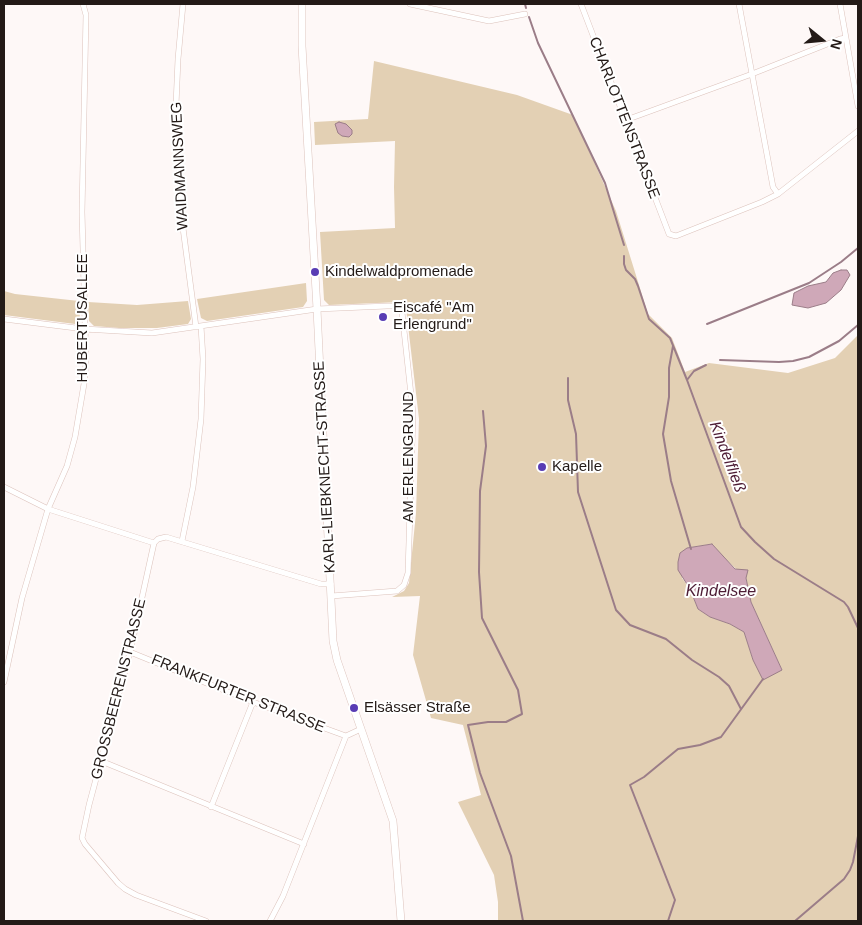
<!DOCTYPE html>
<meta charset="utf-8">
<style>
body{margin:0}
#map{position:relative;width:862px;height:925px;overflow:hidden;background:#fef8f7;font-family:Arial,sans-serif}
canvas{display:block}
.frame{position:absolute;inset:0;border:5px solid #231a17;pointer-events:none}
.north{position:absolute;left:797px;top:15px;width:50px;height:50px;-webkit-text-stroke:4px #fff;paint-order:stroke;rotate:107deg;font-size:14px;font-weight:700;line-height:20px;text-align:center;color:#231a17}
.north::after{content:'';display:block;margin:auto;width:18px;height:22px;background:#231a17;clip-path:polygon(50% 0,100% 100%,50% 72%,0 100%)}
</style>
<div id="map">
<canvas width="862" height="925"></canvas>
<div class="frame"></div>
<div class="north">N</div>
</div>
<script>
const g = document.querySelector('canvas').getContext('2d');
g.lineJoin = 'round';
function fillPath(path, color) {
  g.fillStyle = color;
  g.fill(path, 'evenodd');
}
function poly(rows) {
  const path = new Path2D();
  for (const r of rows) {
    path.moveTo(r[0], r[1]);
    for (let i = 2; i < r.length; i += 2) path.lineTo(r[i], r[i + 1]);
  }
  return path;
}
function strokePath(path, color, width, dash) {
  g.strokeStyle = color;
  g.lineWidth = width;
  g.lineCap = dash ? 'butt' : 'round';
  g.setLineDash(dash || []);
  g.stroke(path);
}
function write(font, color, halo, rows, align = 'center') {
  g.font = font + ' Arial,sans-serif';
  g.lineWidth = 4;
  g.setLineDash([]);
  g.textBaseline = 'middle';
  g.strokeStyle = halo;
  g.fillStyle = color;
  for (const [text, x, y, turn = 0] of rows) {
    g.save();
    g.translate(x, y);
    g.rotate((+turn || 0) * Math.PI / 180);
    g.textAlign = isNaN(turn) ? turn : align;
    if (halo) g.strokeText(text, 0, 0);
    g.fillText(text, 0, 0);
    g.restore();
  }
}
const green = poly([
 [374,61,517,95,573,115,616,211,648,314,672,338,685,372,709,363,788,373,835,358,858,335,858,921,498,921,498,902,494,875,458,802,481,795,463,725,431,718,413,655,420,596,392,597,404,591,409,583,416,513,419,419,406,308,401,302,329,305,324,300,320,232,395,228,394,187,395,141,315,145,314,122,368,119],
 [712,544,722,556,746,578,751,602,782,670,753,660,744,632,730,624,710,617,698,609,690,589,682,578,687,548],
 [306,283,307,301,303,307,207,321,201,318,197,299],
 [4,291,15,294,79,301,80,320,75,324,4,315],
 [188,301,191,319,188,324,157,328,119,328,94,326,89,321,88,302,137,305]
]);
const water = poly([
 [339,122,346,124,352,130,352,134,349,137,342,136,338,133,335,124,339,122],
 [841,270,847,270,850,275,841,290,826,303,808,308,792,305,794,293,808,286,826,282,833,273,841,270],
 [712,544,735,569,748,570,746,578,751,602,782,670,763,680,753,660,744,632,730,624,710,617,698,609,690,589,678,570,678,562,680,553,687,548,712,544]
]);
const stream = poly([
 [525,4,526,8],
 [529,17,538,43,605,183,624,245],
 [624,256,624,264,626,270,635,279,638,286,649,319,670,338,687,380,741,527,755,542,774,559,844,602,848,607,858,628],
 [707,324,809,283,841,262,858,248],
 [673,346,669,368,669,397,663,434,671,481,691,549],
 [720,360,779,362,793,361,809,357,839,341,858,325],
 [568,378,568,400,576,434,578,492,616,610,630,625,666,639,692,660,719,677,729,686,741,709],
 [687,380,694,371,706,365],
 [483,411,486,446,480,491,479,572,482,618,518,690,522,714,506,722,488,722,468,725,480,773,511,856,523,921],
 [668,921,675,900,630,785,644,777,678,749,700,745,721,737,763,679],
 [795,921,844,879,850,870,853,862,858,836]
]);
const street = poly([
 [183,4,178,59,176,105,183,228,196,327],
 [410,4,489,21,525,14],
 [581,4,669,234,676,236,762,202,778,194,858,131],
 [739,4,773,187,778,194],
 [840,4,858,106],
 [626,120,752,74,840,39,846,38],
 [4,319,84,329,152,333,317,309,387,306,395,306,401,309,402,312,413,413,408,573,404,585,397,591,331,596],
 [4,487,48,509,154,543,158,539,166,537,321,584,331,584],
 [182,541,193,487,201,419,203,359,201,326],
 [154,543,130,652,89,805,82,838,85,844,118,883,125,889,136,895,206,921],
 [130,652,253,702,346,736],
 [4,682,22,598,48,509,67,466,75,437,84,384,86,362,82,212,86,15,83,4],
 [101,761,304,844],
 [211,807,253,702],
 [270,921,283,896,346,736,361,729]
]);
const secondary = poly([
 [302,4,302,46,317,309,333,641,337,660,393,821,401,921]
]);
const markers = [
 [315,272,5,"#583cb4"],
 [383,317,5,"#583cb4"],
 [542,467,5,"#583cb4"],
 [354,708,5,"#583cb4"]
];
const streetNames = [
 ["CHARLOTTENSTRASSE",624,118,69],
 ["WAIDMANNSWEG",180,166,-93],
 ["HUBERTUSALLEE",83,318,-90],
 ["AM ERLENGRUND",409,457,-90],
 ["KARL-LIEBKNECHT-STRASSE",325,467,-93],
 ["GROSSBEERENSTRASSE",119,689,-76],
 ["FRANKFURTER STRASSE",238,694,22]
];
const poiNames = [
 ["Kindelwaldpromenade",325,272],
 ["Eiscafé \"Am",393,308],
 ["Erlengrund\"",393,325],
 ["Kapelle",552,467],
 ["Elsässer Straße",364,708]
];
const waterNames = [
 ["Kindelfließ",727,457,69],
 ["Kindelsee",721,592]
];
fillPath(green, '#e3d0b4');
fillPath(water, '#cfa8b8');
strokePath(water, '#9b7d88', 1);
strokePath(stream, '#9b7d88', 2);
strokePath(street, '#dcc2bb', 6);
strokePath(secondary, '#dcc2bb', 8);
strokePath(street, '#fff', 5);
strokePath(secondary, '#fff', 7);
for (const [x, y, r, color] of markers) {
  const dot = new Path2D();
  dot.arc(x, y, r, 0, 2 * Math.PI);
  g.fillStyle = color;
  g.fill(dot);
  strokePath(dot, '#fff', 2);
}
write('15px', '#231a17', '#fff', streetNames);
write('15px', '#231a17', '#fff', poiNames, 'left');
write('italic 16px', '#4d1c35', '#fff', waterNames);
</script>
